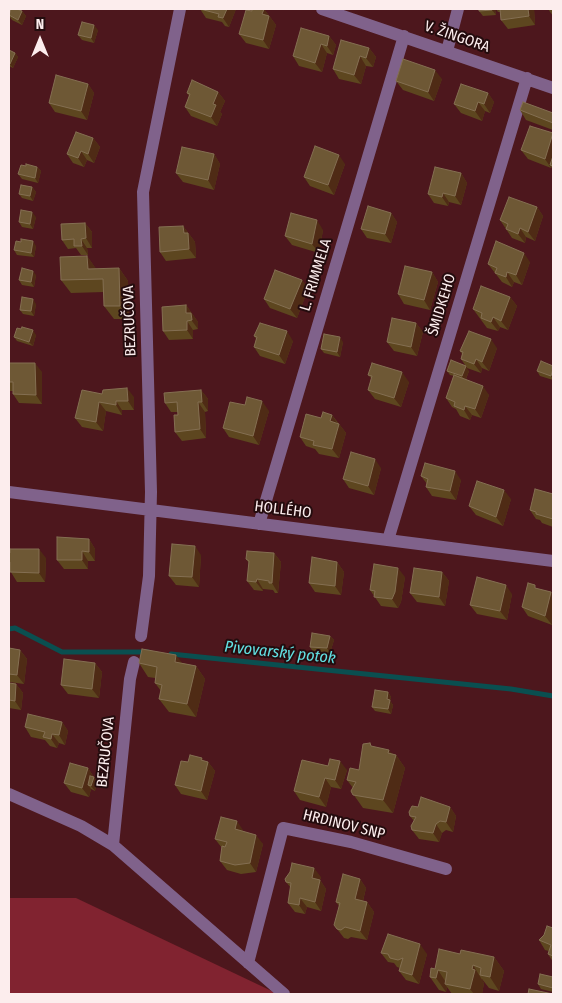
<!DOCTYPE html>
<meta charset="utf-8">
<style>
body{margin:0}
#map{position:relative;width:562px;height:1003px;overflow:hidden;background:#4d171d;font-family:"Fira Sans Condensed",sans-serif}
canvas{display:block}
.frame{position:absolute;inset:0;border:10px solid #fceded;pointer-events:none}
.north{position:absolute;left:15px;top:15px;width:50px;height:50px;-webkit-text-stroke:4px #240c0e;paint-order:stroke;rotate:0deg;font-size:14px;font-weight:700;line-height:20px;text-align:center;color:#fceded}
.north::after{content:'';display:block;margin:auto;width:18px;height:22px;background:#fceded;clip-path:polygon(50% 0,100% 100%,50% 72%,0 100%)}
</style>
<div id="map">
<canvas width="562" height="1003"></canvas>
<div class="frame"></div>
<div class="north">N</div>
</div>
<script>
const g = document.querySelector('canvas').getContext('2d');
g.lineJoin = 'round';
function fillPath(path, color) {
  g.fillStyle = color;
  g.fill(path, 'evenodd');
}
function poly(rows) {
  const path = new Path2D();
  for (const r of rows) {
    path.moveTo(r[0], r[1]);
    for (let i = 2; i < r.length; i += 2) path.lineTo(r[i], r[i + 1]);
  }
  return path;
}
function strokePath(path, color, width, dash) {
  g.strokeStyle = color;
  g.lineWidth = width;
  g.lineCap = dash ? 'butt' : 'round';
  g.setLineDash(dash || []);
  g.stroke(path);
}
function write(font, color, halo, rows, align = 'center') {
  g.font = font + ' "Fira Sans Condensed",sans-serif';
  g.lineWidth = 4;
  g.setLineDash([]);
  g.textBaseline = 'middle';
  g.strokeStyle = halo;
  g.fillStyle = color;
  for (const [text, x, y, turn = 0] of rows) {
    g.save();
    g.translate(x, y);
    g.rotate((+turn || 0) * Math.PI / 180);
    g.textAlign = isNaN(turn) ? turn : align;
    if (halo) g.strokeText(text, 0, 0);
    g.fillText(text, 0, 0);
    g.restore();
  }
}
const green = poly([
 [9,898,76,898,278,994,9,994]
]);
const stream = poly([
 [9,629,15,628,62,652,148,652],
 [171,654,511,689,553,696]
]);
const minor = poly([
 [322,9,553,88],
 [447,51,458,9],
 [9,492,553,561],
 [259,524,404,36],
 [388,540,527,78],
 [141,636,149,576,151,492,143,192,180,9],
 [9,794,81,826,113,845,284,994],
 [113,845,130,679,134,662],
 [248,963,283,828,351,842,446,869]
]);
const wall = poly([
 [200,9,236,9,229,27,225,26,222,22,206,18],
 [252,9,264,9,276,25,269,49,246,43,239,34],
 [479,9,495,9,496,15,483,16,479,11],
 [496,9,534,9,535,25,508,29,501,20,501,12,498,12],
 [548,9,553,9,553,16],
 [22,11,26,16,22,25,12,20,9,16,9,14],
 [98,30,94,43,82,40,78,35],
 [329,36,336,45,333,55,327,53,322,72,299,66,293,56],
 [369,48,376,57,373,67,366,66,361,84,339,79,333,69],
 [9,50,15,53,18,57,13,68,9,66],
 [442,79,434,101,403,90,396,81],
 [88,84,94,93,87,120,55,112,49,103],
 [218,92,225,101,220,112,222,114,217,126,191,116,185,107,189,96,187,93],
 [488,93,494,102,490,113,485,111,482,121,461,113,454,104],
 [520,110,553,113,553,130,526,120],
 [553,133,553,169,551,167,551,168,528,159,521,150],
 [93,138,100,147,94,163,87,160,84,167,73,163,67,154],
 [214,154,220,164,214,190,183,182,176,173],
 [345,164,334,195,310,186,304,177],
 [26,166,37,167,41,171,38,183,22,179,18,174],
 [461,173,467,183,461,205,449,202,448,206,434,203,428,194],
 [32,187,36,192,33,201,22,198,19,194],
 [537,207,543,216,535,241,526,237,525,243,512,238,500,220],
 [391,213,397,222,391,243,367,238,361,229],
 [36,217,33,229,22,227,19,222],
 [85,223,92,232,92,248,87,248,88,255,81,255,76,248,68,249,62,240],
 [183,226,195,242,196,258,166,261,160,252],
 [323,230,319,253,292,245,285,236],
 [36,246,34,257,17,255,14,250],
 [87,256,96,269,119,268,128,281,129,319,114,319,104,306,104,292,71,293,61,280],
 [530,262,522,285,514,282,512,287,502,282,488,264],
 [432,272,438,282,430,310,404,304,398,294],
 [36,275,34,287,22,285,19,280],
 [302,280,308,289,297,318,270,308,264,299],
 [510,297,517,306,508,330,500,327,498,331,487,328,473,309],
 [36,304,34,316,23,314,20,310],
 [186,305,198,322,198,329,193,330,193,339,169,340,163,331],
 [416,323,423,332,417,356,394,351,387,342],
 [21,329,36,335,33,346,17,341,14,337],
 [254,336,293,341,285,364,260,356,254,347,256,339],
 [343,342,340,357,324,353,321,349],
 [497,348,489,371,482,368,481,373,467,368,461,359,462,354,460,351],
 [9,363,42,372,42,404,19,403,13,394,13,391,9,391],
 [553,366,553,380,540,376,537,371],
 [447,371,469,371,466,379,489,395,481,418,472,415,470,420,460,416,456,409,452,407,446,398,454,376,450,375],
 [368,375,409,382,401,407,375,399,368,390,372,379],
 [201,390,208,399,208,411,205,412,206,438,182,441,175,432,178,412,171,412,165,403],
 [102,394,134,397,134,410,122,410,122,415,106,411,103,431,82,427,75,418],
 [269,411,259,445,229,437,223,428],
 [332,415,346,433,339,458,319,454,315,449,306,446,300,437,321,418],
 [381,468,374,495,349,488,343,479],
 [421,476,461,480,456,500,432,496,426,487,427,484],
 [553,494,553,527,542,523,540,520,536,519,530,510],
 [511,499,503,526,476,515,469,506],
 [89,539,95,549,95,561,88,561,88,569,64,569,57,560],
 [9,553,46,558,45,582,17,582,9,569],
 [274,553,281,562,278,593,275,593,273,590,263,589,263,591,254,590,247,581,249,563,246,559],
 [201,555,199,587,176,585,169,576],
 [337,562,344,572,341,595,315,592,309,583],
 [442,572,449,581,445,606,417,602,410,593],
 [405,577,401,602,398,608,381,606,370,590],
 [538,589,551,592,553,595,553,619,552,625,528,616,522,607],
 [512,594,507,620,477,614,470,605],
 [330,636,334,640,330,653,313,652,310,647],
 [9,648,20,650,27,659,24,684,9,682],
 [95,663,102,672,99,698,68,694,61,685],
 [139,663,182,663,196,666,205,679,196,717,169,712,159,699,161,691,155,683,155,678,148,677],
 [9,683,16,684,23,693,21,710,9,708],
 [388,692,391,697,390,701,393,705,391,714,375,711,372,707],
 [62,722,68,731,65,745,59,743,57,748,50,746,45,740,31,737,25,727],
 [371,746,396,755,405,768,393,813,363,808,351,791,353,788,347,780,359,770],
 [302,760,347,770,341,789,331,787,326,807,300,800,294,791],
 [204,761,208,762,215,771,207,800,181,794,175,785,188,762],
 [88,768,97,782,95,791,91,789,89,797,71,792,64,783],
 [418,807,450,807,456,816,453,832,446,830,442,833,439,842,419,839,412,830,414,821,410,816],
 [243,830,243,831,263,844,256,872,241,874,227,870,220,861,222,848,215,839],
 [321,877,320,880,326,889,321,911,307,907,305,914,295,912,288,903,291,888,286,882],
 [360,879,366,888,363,901,367,902,374,912,367,940,351,937,348,939,344,938,334,925,339,906,336,902],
 [553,928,553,962,548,954,549,951,545,950,539,940],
 [381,953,427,954,419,984,406,980,399,971,400,968,397,967,394,963,388,962],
 [460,954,494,957,504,971,499,991,489,988,482,979,482,980,484,983,482,994,452,994,447,987,446,992,439,990,430,977,435,969],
 [553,977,553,992,541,989,538,984]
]);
const shadedWall = poly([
 [227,9,236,9,229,27,223,18],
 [264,9,276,25,269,49,263,40,262,14],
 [492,9,495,9,496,15,492,10],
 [528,9,534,9,535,25,529,16],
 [22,11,26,16,22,25,18,20],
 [94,25,98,30,94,43,91,38],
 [329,36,336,45,333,55,327,46],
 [321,44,327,53,322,72,315,63],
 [369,48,376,57,373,67,366,58],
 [15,53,18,57,13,68,10,64],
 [360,56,366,66,361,84,354,75],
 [435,70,442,79,434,101,428,92],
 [88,84,94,93,87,120,81,111],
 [218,92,225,101,220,112,222,114,217,126,211,117,213,104],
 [488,93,494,102,490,113,484,104],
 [478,102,485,111,482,121,475,111],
 [553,133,553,162,550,165,551,167,551,168,545,159],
 [93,138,100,147,94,163,88,154],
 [81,151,87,160,84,167,78,158],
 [214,154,220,164,214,190,208,180],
 [339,155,345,164,334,195,328,185],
 [37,167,41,171,38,183,35,178],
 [461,173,467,183,461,205,455,196],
 [32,187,36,192,33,201,30,196],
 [443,193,449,202,448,206,442,197],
 [537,207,543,216,535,241,528,232],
 [32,212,36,217,33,229,30,224],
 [391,213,397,222,391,243,385,234],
 [317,220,323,230,319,253,312,244],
 [85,223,92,232,92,248,86,238],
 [183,226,195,242,196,258,189,249,184,233],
 [520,228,526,237,525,243,518,234],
 [81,239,87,248,88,255,82,246],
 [33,241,36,246,34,257,31,253],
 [524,253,530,262,522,285,516,275],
 [87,256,97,270,88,269],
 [119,268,128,281,129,319,120,306],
 [33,271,36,275,34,287,31,282],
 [432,272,438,282,430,310,424,300],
 [507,272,514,282,512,287,506,277],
 [302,280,308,289,297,318,290,309],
 [510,297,517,306,508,330,501,321],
 [33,299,36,304,34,316,31,311],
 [186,305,198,322,198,329,186,313],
 [493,317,500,327,498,331,491,322],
 [187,321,193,330,193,339,187,330],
 [416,323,423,332,417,356,411,347],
 [33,330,36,335,33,346,29,342],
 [287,331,293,341,285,364,279,355],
 [340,337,343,342,340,357,337,352],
 [491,339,497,348,489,371,482,362],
 [476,359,482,368,481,373,474,364],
 [35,363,42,372,42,404,36,395],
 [466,366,469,371,465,381,462,376],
 [553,369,553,379,551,376],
 [402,372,409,382,401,407,394,398],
 [483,386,489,395,481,418,475,409],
 [127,388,134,397,134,410,128,401],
 [201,390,208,399,208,411,202,402],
 [116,401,122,410,122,415,116,405],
 [262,401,269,411,259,445,253,436],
 [99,402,106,411,103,431,96,422],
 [198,402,205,412,206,438,200,429],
 [465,406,472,415,470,420,464,410],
 [332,415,338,424,330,421],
 [339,424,346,433,339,458,332,449],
 [375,459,381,468,374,495,368,486],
 [455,471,461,480,456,500,450,491],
 [504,490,511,499,503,526,496,517],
 [89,539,95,549,95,561,89,552],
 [195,546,201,555,199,587,192,577],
 [39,549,46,558,45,582,39,573],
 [82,551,88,561,88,569,82,560],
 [274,553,281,562,278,593,272,583],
 [337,562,344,572,341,595,335,586],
 [398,568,405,577,401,602,398,608,392,599],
 [442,572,449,581,445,606,439,597],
 [257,579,263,589,263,591,256,582],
 [506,585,512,594,507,620,500,611],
 [551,592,553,595,553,619,552,625,545,616],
 [330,636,334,640,330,653,327,648],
 [20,650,27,659,24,684,17,675],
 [176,655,186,668,175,662],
 [95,663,102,672,99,698,92,689],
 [196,666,205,679,196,717,187,704],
 [16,684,23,693,21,710,15,701],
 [388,692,391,697,390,701,393,705,391,714,388,709,387,699],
 [62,722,68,731,65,745,59,735],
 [52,734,59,743,57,748,51,739],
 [389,750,395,758,396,755,405,768,393,813,383,800],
 [202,758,207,765,208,762,215,771,207,800,201,791],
 [340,761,347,770,341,789,335,780],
 [88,768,97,782,95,791,91,786,88,785,91,789,89,797,82,788],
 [325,778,331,787,326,807,319,797],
 [450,807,456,816,453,832,446,822],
 [237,821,243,830,242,838,235,829],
 [436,824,442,833,439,842,433,833],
 [256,835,263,844,256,872,250,863],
 [314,868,321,877,320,880,326,889,321,911,315,902,312,878],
 [360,879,366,888,361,908,355,899],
 [300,898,307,907,305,914,299,905],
 [367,902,374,912,367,940,360,931],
 [420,944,427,954,419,984,412,975],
 [494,957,504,971,499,991,490,977],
 [473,965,484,983,482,994,474,994,470,989],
 [438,970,447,984,445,984,447,987,446,992,436,978]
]);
const building = poly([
 [11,9,17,9,22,11,18,20,9,15,11,9],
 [200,9,227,9,223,18,218,17,219,14,200,9],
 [252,9,264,9,262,14,269,16,263,40,239,34,246,10,252,11,252,9],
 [479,9,492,9,492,10,479,11,479,9],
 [500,9,528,9,529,16,501,20,500,9],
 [82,22,94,25,91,38,78,35,82,22],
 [301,28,329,36,327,46,321,44,315,63,293,56,301,28],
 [341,40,369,48,366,58,360,56,354,75,333,69,341,40],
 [9,50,15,53,10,64,9,63,9,50],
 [403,59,435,70,428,92,396,81,403,59],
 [56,75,88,84,81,111,49,103,56,75],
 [192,80,218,92,213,104,216,105,211,117,185,107,190,94,187,93,192,80],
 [461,84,488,93,484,104,478,102,475,111,454,104,461,84],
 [523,102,553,113,553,123,520,110,523,102],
 [530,126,553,133,545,159,521,150,530,126],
 [76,132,93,138,88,154,81,151,78,158,67,154,76,132],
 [315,146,339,155,328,185,304,177,315,146],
 [182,147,214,154,208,180,176,173,182,147],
 [553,156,553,166,550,165,553,156],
 [26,164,37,167,35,178,18,174,21,165,26,166,26,164],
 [435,167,461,173,455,196,443,193,442,197,428,194,435,167],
 [21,185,32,187,30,196,19,194,21,185],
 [509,197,537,207,528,232,520,228,518,234,506,229,508,224,500,220,509,197],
 [368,206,391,213,385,234,361,229,368,206],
 [21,210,32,212,30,224,19,222,21,210],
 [291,213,317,220,312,244,285,236,291,213],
 [85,223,86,238,81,239,82,246,74,246,74,239,62,240,61,224,85,223],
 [183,226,184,233,188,233,189,249,160,252,159,227,183,226],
 [21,239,33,241,31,253,14,250,16,241,21,242,21,239],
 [496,241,524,253,516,275,507,272,506,277,495,273,497,268,488,264,496,241],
 [87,256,88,269,119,268,120,306,104,306,103,279,61,280,60,257,87,256],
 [405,266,432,272,424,300,398,294,405,266],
 [22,268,33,271,31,282,19,280,22,268],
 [275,270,302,280,290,309,264,299,275,270],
 [481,286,510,297,501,321,493,317,491,322,481,318,482,313,473,309,481,286],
 [22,297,33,299,31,311,20,310,22,297],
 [186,305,186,313,191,313,192,320,187,321,187,330,163,331,162,307,186,305],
 [392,318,416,323,411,347,387,342,392,318],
 [260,323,287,331,279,355,254,347,257,337,254,336,260,323],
 [22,327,33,330,29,342,14,337,17,328,21,329,22,327],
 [469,331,491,339,482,362,476,359,474,364,461,359,463,352,460,351,469,331],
 [324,334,340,337,337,352,321,349,324,334],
 [451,360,466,366,462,376,447,371,451,360],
 [541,361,553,366,553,369,551,376,537,371,541,361],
 [9,363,35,363,36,395,13,394,13,382,9,382,9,363],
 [372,363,402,372,394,398,368,390,372,376,368,375,372,363],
 [454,375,483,386,475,409,465,406,464,410,454,406,455,402,446,398,454,375],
 [127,388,128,401,116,401,116,405,99,402,96,422,75,418,82,390,102,394,103,390,127,388],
 [201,390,202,402,198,402,200,429,175,432,174,415,178,415,177,402,165,403,164,393,201,390],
 [247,397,262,401,253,436,223,428,230,402,245,405,247,397],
 [323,412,332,415,330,421,339,424,332,449,313,445,314,441,300,437,306,414,321,418,323,412],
 [351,452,375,459,368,486,343,479,351,452],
 [425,463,455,471,450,491,426,487,428,479,421,476,425,463],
 [477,481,504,490,496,517,469,506,477,481],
 [535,489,553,494,553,519,536,514,536,512,530,510,535,489],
 [57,537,89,539,89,552,82,551,82,560,57,560,57,537],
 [172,544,195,546,192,577,169,576,172,544],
 [10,549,39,549,39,573,10,572,10,562,9,562,9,553,10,553,10,549],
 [247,551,274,553,272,583,269,583,269,581,257,579,256,582,247,581,249,561,246,559,247,551],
 [312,557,337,562,335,586,309,583,312,557],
 [374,564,398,568,395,592,392,599,374,597,375,591,370,590,374,564],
 [414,568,442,572,439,597,410,593,414,568],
 [477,577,506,585,500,611,470,605,477,577],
 [528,583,535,585,535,588,551,592,545,616,522,607,528,583],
 [312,633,330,636,327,648,310,647,312,633],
 [9,648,20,650,17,675,9,674,9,648],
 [142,649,176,655,175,662,196,666,187,704,159,699,162,685,155,683,157,667,139,663,142,649],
 [64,659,95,663,92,689,61,685,64,659],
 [9,683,16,684,15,701,9,700,9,683],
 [375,690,388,692,387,699,390,700,388,709,372,707,375,690],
 [28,714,62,722,59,735,52,734,51,739,43,737,45,732,25,727,28,714],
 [370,743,371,746,389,750,388,753,396,755,383,800,353,795,351,791,356,782,347,780,350,768,359,770,363,744,370,743],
 [190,755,202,758,201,760,208,762,201,791,175,785,181,761,188,762,190,755],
 [330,759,340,761,335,780,325,778,319,797,294,791,302,760,328,766,330,759],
 [70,763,88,768,82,788,64,783,70,763],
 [90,776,94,777,91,786,88,785,90,776],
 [421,797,450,807,446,822,440,821,436,824,433,833,412,830,411,826,416,817,410,816,409,812,412,806,418,807,421,797],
 [221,817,237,821,235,829,256,835,250,863,235,865,220,861,222,846,225,847,227,842,215,839,221,817],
 [292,863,314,868,312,878,320,880,315,902,300,898,299,905,288,903,291,883,286,882,285,879,290,872,292,863],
 [343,874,360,879,355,899,367,902,360,931,345,927,341,930,337,929,334,925,340,903,336,902,343,874],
 [547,926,553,928,553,956,548,954,551,945,539,940,544,935,547,926],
 [388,934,420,944,412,975,399,971,403,958,398,960,390,958,388,954,381,953,388,934],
 [439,949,460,954,461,950,494,957,490,977,480,975,481,968,473,965,472,969,475,970,470,989,445,984,447,972,438,970,436,978,430,977,431,968,435,969,439,949],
 [540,974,553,977,553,988,538,984,540,974],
 [529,989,553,994,528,994,529,989]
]);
const streetNames = [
 ["V. ŽINGORA",457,37,19],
 ["L. FRIMMELA",316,275,-73],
 ["ŠMIDKEHO",442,305,-73],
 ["BEZRUČOVA",130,321,-92],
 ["HOLLÉHO",283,510,7],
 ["BEZRUČOVA",106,752,-84],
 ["HRDINOV SNP",344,825,14]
];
const waterNames = [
 ["Pivovarský potok",280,653,6]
];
fillPath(green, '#812330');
strokePath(stream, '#0a4f50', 5);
strokePath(minor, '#80628b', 12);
fillPath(wall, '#5d461f');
fillPath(shadedWall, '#4f2b15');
fillPath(building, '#6e5835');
strokePath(building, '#846f52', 1);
write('15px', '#fceded', '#240c0e', streetNames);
write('italic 16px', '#62e1e3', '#240c0e', waterNames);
</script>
